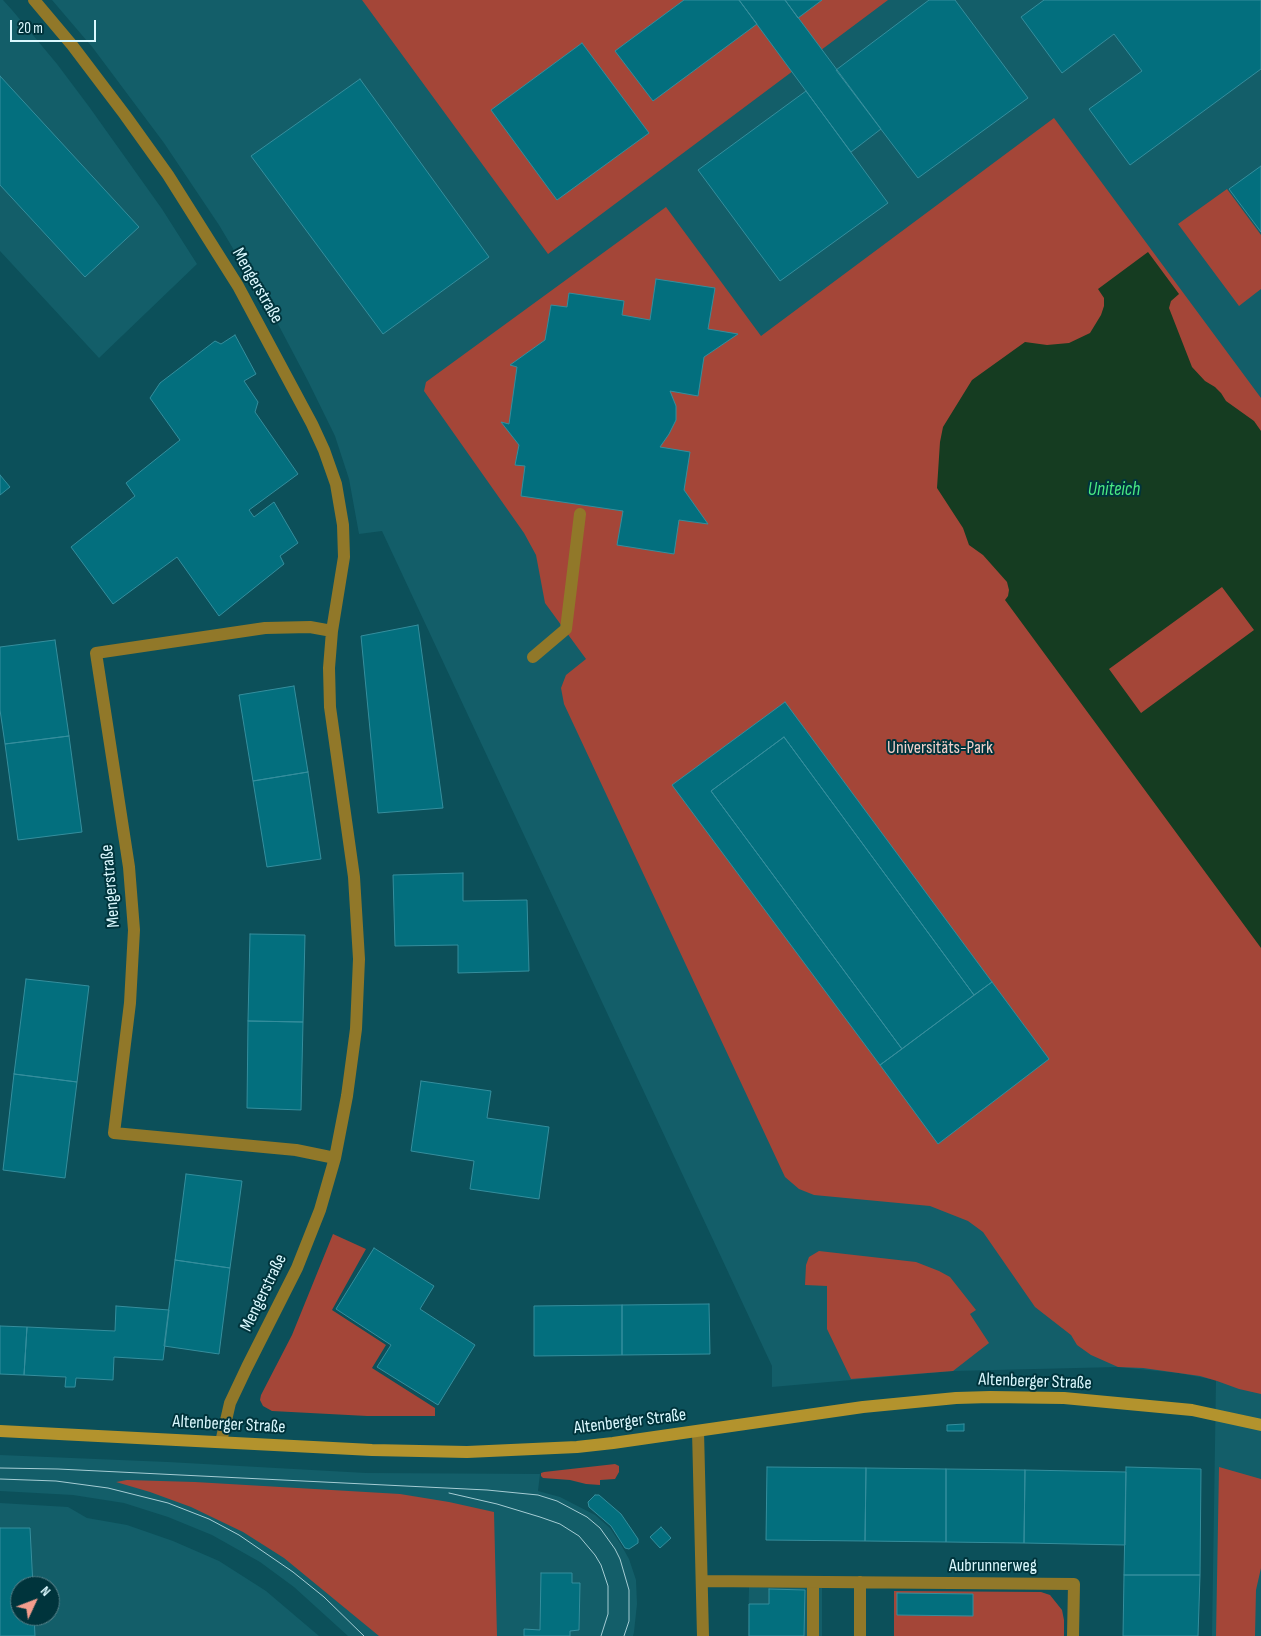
<!DOCTYPE html>
<meta charset="utf-8">
<style>
body{margin:0}
#map{position:relative;width:1261px;height:1636px;overflow:hidden;background:#0c505a;font-family:"Sofia Sans Condensed",sans-serif}
canvas{display:block}
.north{position:absolute;left:10px;top:1576px;width:50px;height:50px;box-sizing:border-box;background:#00343c;border:1px solid #57828a;border-radius:50%;rotate:47deg;font-size:14px;font-weight:700;line-height:20px;text-align:center;color:#daf8fe}
.north::after{content:'';display:block;margin:auto;width:18px;height:22px;background:#f49d8d;clip-path:polygon(50% 0,100% 100%,50% 72%,0 100%)}
.scale{position:absolute;left:10px;top:20px;width:86px;height:22px;box-sizing:border-box;border:2px solid #daf8fe;border-top:0;padding-left:6px;font-size:15px;line-height:18px;white-space:nowrap;color:#daf8fe;-webkit-text-stroke:4px #00343c;paint-order:stroke}
</style>
<div id="map">
<canvas width="1261" height="1636"></canvas>
<div class="north">N</div>
<div class="scale">20 m</div>
</div>
<script>
const g = document.querySelector('canvas').getContext('2d');
g.lineJoin = 'round';
function fillPath(path, color) {
  g.fillStyle = color;
  g.fill(path, 'evenodd');
}
function poly(rows) {
  const path = new Path2D();
  for (const r of rows) {
    path.moveTo(r[0], r[1]);
    for (let i = 2; i < r.length; i += 2) path.lineTo(r[i], r[i + 1]);
  }
  return path;
}
function strokePath(path, color, width, dash) {
  g.strokeStyle = color;
  g.lineWidth = width;
  g.lineCap = dash ? 'butt' : 'round';
  g.setLineDash(dash || []);
  g.stroke(path);
}
function write(font, color, halo, rows, align = 'center') {
  g.font = font + ' "Sofia Sans Condensed",sans-serif';
  g.lineWidth = 4;
  g.setLineDash([]);
  g.textBaseline = 'middle';
  g.strokeStyle = halo;
  g.fillStyle = color;
  for (const [text, x, y, turn = 0] of rows) {
    g.save();
    g.translate(x, y);
    g.rotate((+turn || 0) * Math.PI / 180);
    g.textAlign = isNaN(turn) ? turn : align;
    if (halo) g.strokeText(text, 0, 0);
    g.fillText(text, 0, 0);
    g.restore();
  }
}
const built = poly([
 [0,0,3,0,12,10,57,64,90,108,162,209,197,264,99,358,0,251],
 [52,0,1261,0,1261,1636,1212,1636,1216,1380,1178,1373,1118,1367,953,1371,772,1387,772,1366,382,531,359,534,349,479,335,436,308,381,279,326,219,225,164,143,93,48],
 [0,1455,168,1462,366,1473,540,1474,538,1491,560,1497,595,1515,610,1528,620,1543,629,1559,636,1580,637,1604,634,1632,633,1636,348,1636,294,1587,260,1562,212,1535,168,1517,124,1503,73,1495,0,1491],
 [0,1503,68,1507,87,1518,127,1525,173,1541,219,1561,266,1591,319,1636,0,1636],
 [20,1586,50,1586,50,1616,20,1616],
 [749,1587,822,1588,822,1636,748,1636]
]);
const green = poly([
 [362,0,888,0,548,254],
 [1054,118,1261,398,1261,1394,1239,1389,1217,1381,1200,1376,1143,1368,1118,1367,1091,1355,1077,1345,1071,1335,1035,1307,983,1232,968,1221,930,1206,814,1195,799,1189,785,1177,564,704,561,688,566,675,586,659,545,603,536,555,524,533,424,391,426,382,666,207,761,336],
 [1227,189,1261,235,1261,289,1239,306,1178,224],
 [333,1234,366,1249,332,1310,386,1345,372,1368,435,1408,435,1416,367,1416,272,1411,263,1406,260,1400,261,1395,292,1335],
 [819,1251,916,1262,939,1271,950,1277,976,1310,970,1314,989,1343,953,1371,851,1379,827,1329,827,1286,805,1285,806,1265,809,1257],
 [615,1464,619,1466,619,1472,615,1479,600,1480,600,1485,586,1484,570,1480,543,1478,541,1476,541,1473,544,1472],
 [1219,1467,1261,1479,1261,1568,1256,1590,1255,1636,1216,1636],
 [127,1480,195,1482,400,1494,449,1502,494,1512,497,1636,379,1636,284,1558,243,1532,191,1507,150,1492,116,1482],
 [894,1591,1041,1592,1050,1595,1062,1610,1064,1620,1064,1636,894,1636]
]);
const water = poly([
 [1148,252,1179,294,1171,301,1169,308,1192,367,1205,381,1215,387,1221,393,1226,401,1254,421,1261,431,1261,948,1005,600,1008,596,1009,590,1007,582,983,555,969,545,963,528,937,488,940,442,943,427,972,380,1025,342,1047,345,1069,343,1090,333,1101,315,1104,306,1104,298,1098,289],
 [1222,587,1254,630,1141,713,1109,669]
]);
const building = poly([
 [684,0,739,0,757,24,653,101,615,51,684,0],
 [739,0,785,0,881,129,851,152,739,0],
 [785,0,822,0,798,18,785,0],
 [929,0,955,0,1028,98,918,178,836,70,929,0],
 [1044,0,1261,0,1261,69,1130,165,1089,109,1142,71,1114,34,1062,73,1021,17,1044,0],
 [582,43,649,133,557,200,491,110,582,43],
 [0,76,139,227,85,277,0,185,0,76],
 [360,79,489,257,383,334,251,156,360,79],
 [806,91,888,203,780,281,698,170,806,91],
 [1261,166,1261,232,1229,189,1261,166],
 [656,279,715,288,708,329,738,334,704,357,698,396,670,391,676,406,676,420,669,434,660,447,690,452,684,490,708,524,679,520,674,554,617,545,623,511,521,496,525,466,515,465,519,445,501,422,509,424,517,367,510,365,545,340,551,305,567,307,569,293,624,301,622,315,650,320,656,279],
 [235,335,256,374,244,381,258,402,255,412,298,474,249,510,254,517,274,502,298,543,280,556,284,564,219,616,177,557,113,604,71,547,135,496,126,483,180,440,150,398,160,383,215,341,221,344,235,335],
 [0,475,10,487,0,495,0,475],
 [418,625,443,808,378,813,361,636,418,625],
 [55,640,69,736,5,744,0,710,0,647,55,640],
 [294,686,308,772,253,781,239,695,294,686],
 [785,702,992,982,974,995,784,737,711,791,902,1049,880,1065,672,785,785,702],
 [69,736,82,832,18,840,5,744,69,736],
 [784,737,974,995,902,1049,711,791,784,737],
 [308,772,321,859,267,867,253,781,308,772],
 [463,873,463,901,527,900,529,971,458,973,458,945,395,946,393,875,463,873],
 [250,934,305,935,303,1022,248,1021,250,934],
 [26,979,89,986,77,1082,14,1074,26,979],
 [992,982,1049,1059,938,1144,880,1065,992,982],
 [248,1021,303,1022,301,1110,247,1108,248,1021],
 [14,1074,77,1082,65,1178,3,1170,14,1074],
 [421,1081,491,1091,487,1118,549,1127,539,1199,470,1189,474,1161,411,1151,421,1081],
 [186,1174,242,1181,230,1268,175,1260,186,1174],
 [374,1248,434,1286,420,1309,475,1345,438,1405,377,1367,391,1345,336,1309,374,1248],
 [175,1260,230,1268,219,1354,164,1346,175,1260],
 [709,1304,710,1354,622,1355,622,1305,709,1304],
 [622,1305,622,1355,534,1356,534,1306,622,1305],
 [116,1306,169,1310,163,1360,114,1357,113,1380,76,1378,75,1387,65,1387,66,1377,24,1375,27,1327,115,1331,116,1306],
 [0,1326,27,1327,24,1375,0,1374,0,1326],
 [964,1424,964,1431,947,1431,947,1425,964,1424],
 [767,1467,866,1468,865,1541,766,1540,767,1467],
 [1126,1467,1201,1469,1200,1575,1124,1575,1126,1467],
 [866,1468,946,1469,946,1542,865,1541,866,1468],
 [946,1469,1025,1470,1024,1543,946,1542,946,1469],
 [1025,1470,1126,1472,1125,1545,1024,1543,1025,1470],
 [595,1495,599,1495,621,1514,638,1539,638,1543,629,1549,625,1548,611,1526,589,1507,588,1502,595,1495],
 [661,1527,671,1538,660,1548,650,1537,661,1527],
 [0,1528,30,1528,33,1586,20,1586,20,1616,34,1616,35,1636,0,1636,0,1528],
 [541,1573,572,1573,572,1583,580,1583,579,1630,570,1631,570,1636,524,1636,524,1629,540,1630,541,1573],
 [1124,1575,1200,1575,1198,1636,1123,1636,1124,1575],
 [769,1589,805,1590,804,1636,749,1636,749,1604,769,1604,769,1589],
 [897,1593,973,1594,973,1616,897,1615,897,1593]
]);
const lane = poly([
 [533,657,566,629,580,514],
 [813,1636,813,1582]
]);
const street = poly([
 [34,0,72,45,125,115,168,175,238,286,312,424,324,450,336,484,343,525,344,557,332,631,329,668,330,707,354,877,359,959,356,1029,347,1096,335,1158,320,1210,297,1268,247,1367,230,1403,221,1442],
 [332,631,310,627,265,628,96,653,129,867,134,930,130,1003,114,1133,296,1150,335,1158],
 [698,1431,703,1636],
 [702,1581,1074,1584,1073,1636],
 [860,1636,860,1582]
]);
const secondary = poly([
 [0,1431,372,1450,467,1452,577,1447,613,1443,863,1407,956,1398,990,1397,1064,1398,1192,1410,1261,1425]
]);
const tram = poly([
 [0,1468,58,1469,487,1490,538,1495,557,1501,587,1517,600,1528,615,1549,620,1559,629,1590,629,1621,624,1636],
 [0,1479,56,1481,108,1488,168,1503,209,1519,239,1535,293,1572,324,1597,364,1636],
 [449,1493,497,1504,540,1517,560,1524,579,1536,595,1555,601,1565,608,1586,608,1614,601,1636]
]);
const streetNames = [
 ["Mengerstraße",257,286,60],
 ["Mengerstraße",111,886,-95],
 ["Mengerstraße",264,1293,-64],
 ["Altenberger Straße",1035,1382,2],
 ["Altenberger Straße",630,1422,-7],
 ["Altenberger Straße",229,1425,3],
 ["Aubrunnerweg",993,1566]
];
const parkNames = [
 ["Universitäts-Park",940,748]
];
const waterNames = [
 ["Uniteich",1114,490]
];
fillPath(built, '#135e69');
fillPath(green, '#a44638');
fillPath(water, '#153c21');
fillPath(building, '#036f7e');
strokePath(building, '#358e9d', 1);
strokePath(lane, '#917829', 12);
strokePath(street, '#917829', 12);
strokePath(secondary, '#b3932d', 12);
strokePath(tram, '#a5cdd4', 1);
write('18px', '#daf8fe', '#00343c', streetNames);
write('18px', '#f2d0ca', '#00343c', parkNames);
write('italic 19px', '#4ae982', '#00343c', waterNames);
</script>
